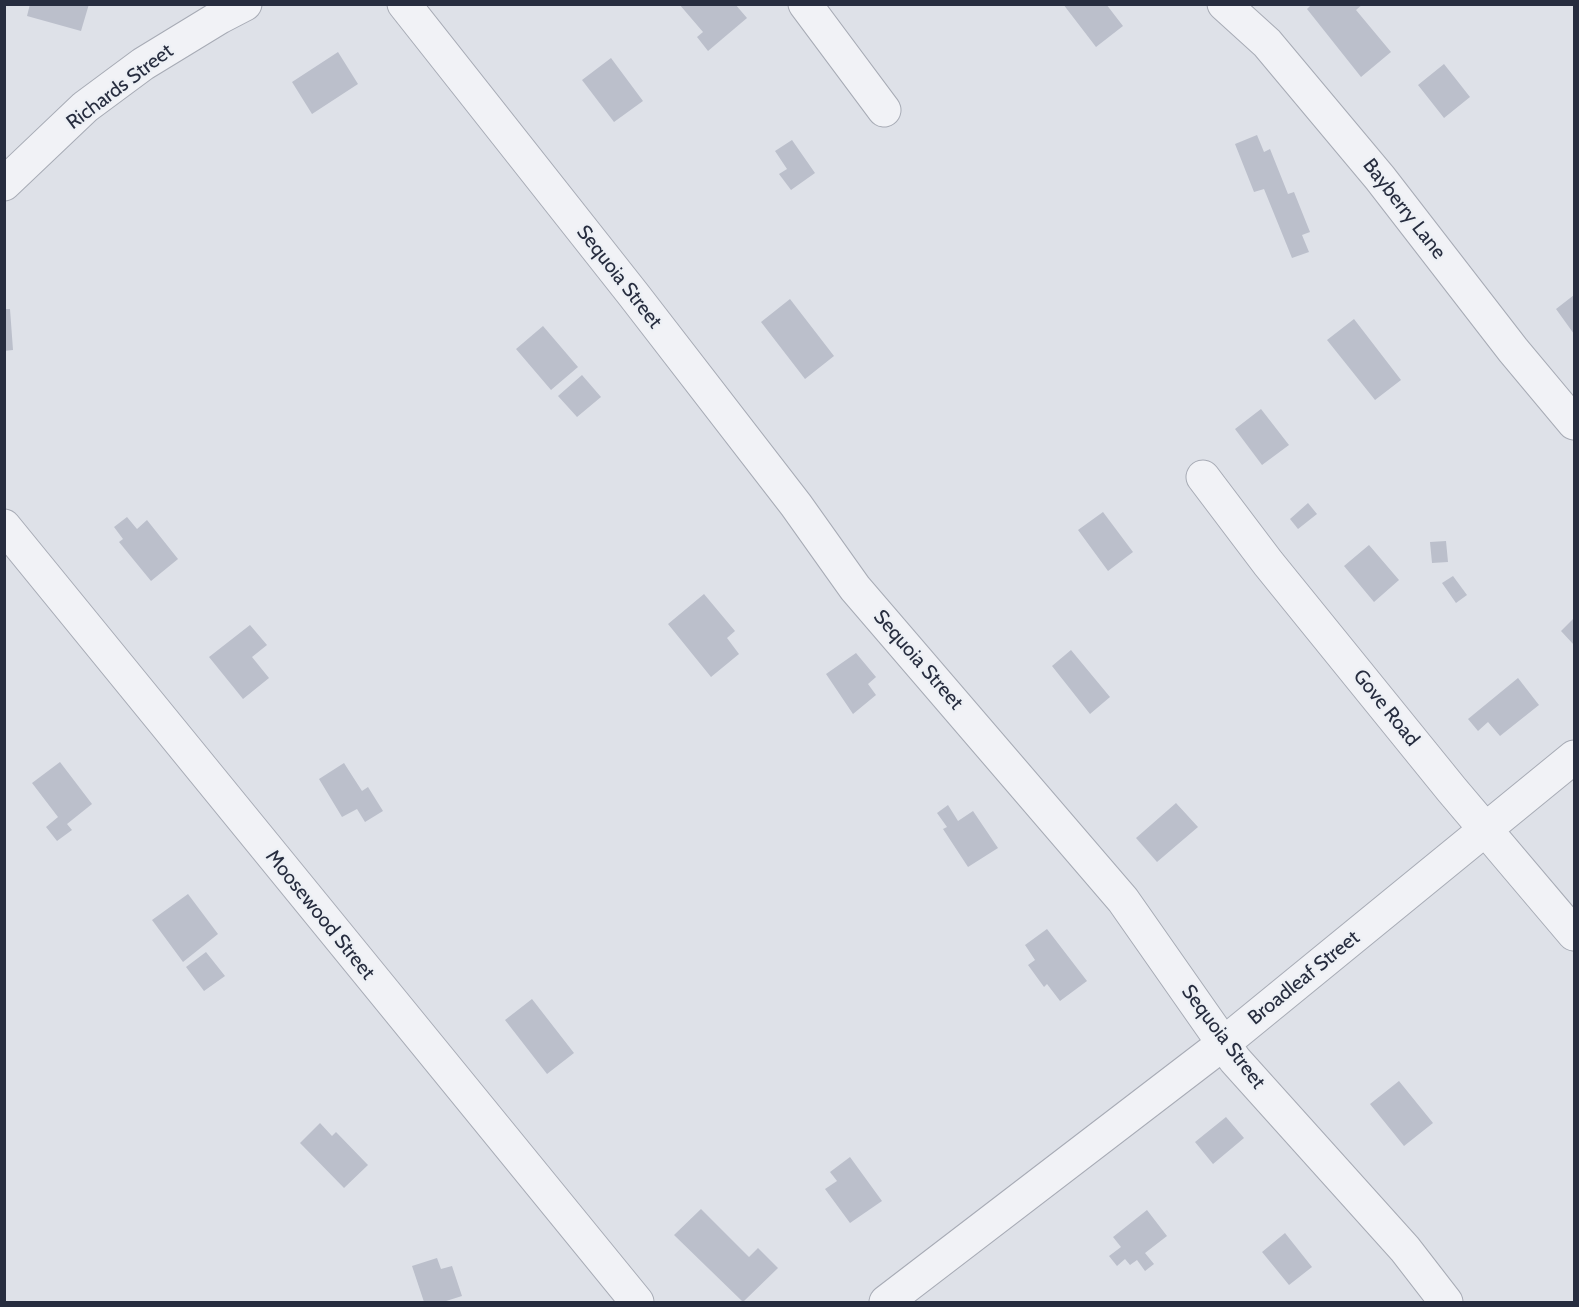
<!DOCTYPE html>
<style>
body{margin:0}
#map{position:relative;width:1579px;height:1307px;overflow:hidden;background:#dee1e8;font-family:Cabin,sans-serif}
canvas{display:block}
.frame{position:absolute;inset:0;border:6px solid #272d3f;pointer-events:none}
</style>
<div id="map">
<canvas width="1579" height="1307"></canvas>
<div class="frame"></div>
</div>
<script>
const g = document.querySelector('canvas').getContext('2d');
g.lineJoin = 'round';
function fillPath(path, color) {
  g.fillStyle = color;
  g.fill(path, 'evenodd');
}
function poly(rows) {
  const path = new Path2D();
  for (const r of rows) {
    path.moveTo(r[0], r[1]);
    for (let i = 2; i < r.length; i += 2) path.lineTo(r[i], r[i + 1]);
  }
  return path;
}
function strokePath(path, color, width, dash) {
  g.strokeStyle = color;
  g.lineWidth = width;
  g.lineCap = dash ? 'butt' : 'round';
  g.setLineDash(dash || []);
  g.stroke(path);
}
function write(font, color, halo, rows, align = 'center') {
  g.font = font + ' Cabin,sans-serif';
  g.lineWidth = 4.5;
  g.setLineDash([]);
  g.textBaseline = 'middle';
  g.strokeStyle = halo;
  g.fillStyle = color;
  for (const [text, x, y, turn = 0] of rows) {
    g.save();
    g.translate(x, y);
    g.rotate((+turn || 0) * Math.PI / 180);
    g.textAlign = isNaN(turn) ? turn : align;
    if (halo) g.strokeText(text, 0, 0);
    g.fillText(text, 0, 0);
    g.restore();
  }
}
const building = poly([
 [30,4,89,4,81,31,27,16],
 [679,4,735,4,747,18,708,51,697,37,703,32],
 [1063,4,1106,4,1123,26,1096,47],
 [1312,4,1363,4,1356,10,1391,52,1361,77,1307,9],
 [338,52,358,84,312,114,292,82],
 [611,58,643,101,614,122,582,80],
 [1444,64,1470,97,1444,118,1418,85],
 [1257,135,1264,152,1270,149,1288,194,1294,192,1310,232,1302,235,1309,252,1292,258,1264,189,1254,192,1235,144],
 [792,140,815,173,791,190,779,174,787,169,775,151],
 [1574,295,1574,334,1556,309],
 [790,299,834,356,805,379,761,322],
 [4,309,10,309,13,350,4,351],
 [1354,319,1401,380,1375,400,1327,340],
 [543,326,578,367,551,390,516,349],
 [582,375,601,397,577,417,558,396],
 [1261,409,1289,445,1262,465,1235,429],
 [1308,503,1317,514,1298,529,1290,519],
 [1103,512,1133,552,1108,571,1078,530],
 [127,517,137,529,147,520,178,559,151,581,119,542,123,539,114,527],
 [1446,541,1448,562,1432,563,1430,542],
 [1369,545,1399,580,1374,602,1344,566],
 [1453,576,1467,595,1456,603,1442,583],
 [704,594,735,631,727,638,739,654,711,677,668,624],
 [1574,618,1574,645,1561,631],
 [250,625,267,645,252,657,269,678,243,699,209,657],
 [1071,650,1110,697,1090,714,1052,666],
 [856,653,876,677,868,684,876,695,853,714,826,674],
 [1518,678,1539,705,1500,736,1488,722,1478,731,1468,719],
 [60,762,92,804,67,824,72,830,57,841,46,827,58,817,32,783],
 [344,763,362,791,368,787,383,811,365,822,357,809,342,817,319,779],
 [1176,803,1198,827,1157,862,1136,838],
 [948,805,958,821,973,811,998,848,968,867,943,829,947,827,937,813],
 [188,894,218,934,183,962,152,920],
 [1047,929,1087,981,1060,1001,1047,984,1044,987,1028,965,1035,960,1025,945],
 [206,952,225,976,204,991,186,967],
 [532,999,574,1053,547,1074,505,1020],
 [1399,1081,1433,1123,1404,1146,1370,1104],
 [1226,1117,1244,1138,1213,1164,1195,1142],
 [320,1123,332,1136,336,1132,368,1165,344,1188,300,1143],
 [850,1157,882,1201,850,1223,825,1189,837,1181,830,1172],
 [701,1209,749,1257,758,1248,778,1268,743,1302,674,1235],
 [1147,1210,1167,1236,1145,1253,1154,1264,1145,1271,1137,1260,1130,1265,1125,1259,1117,1266,1109,1256,1121,1247,1113,1237],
 [1285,1233,1312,1267,1289,1285,1262,1252],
 [437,1258,441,1269,452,1266,462,1296,443,1302,424,1302,412,1266]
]);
const minor = poly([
 [404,4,633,294,796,505,855,588,1123,900,1235,1060,1405,1249,1446,1302],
 [805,4,884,110],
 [1224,4,1267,43,1380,178,1513,350,1574,423],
 [4,184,85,107,143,64,220,17,245,4],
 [1203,477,1268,563,1452,790,1574,934],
 [4,526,637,1302],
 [886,1302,1224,1043,1574,757]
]);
const streetNames = [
 ["Richards Street",120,87,-37],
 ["Bayberry Lane",1404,209,52],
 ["Sequoia Street",619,277,52],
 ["Sequoia Street",918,660,49],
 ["Gove Road",1386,708,51],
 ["Moosewood Street",320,915,51],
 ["Broadleaf Street",1304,978,-39],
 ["Sequoia Street",1223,1037,53]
];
fillPath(building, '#bbbfcb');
strokePath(minor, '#a7abb5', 35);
strokePath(minor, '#f1f2f6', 33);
write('20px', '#272d3f', '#edf0f5', streetNames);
</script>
